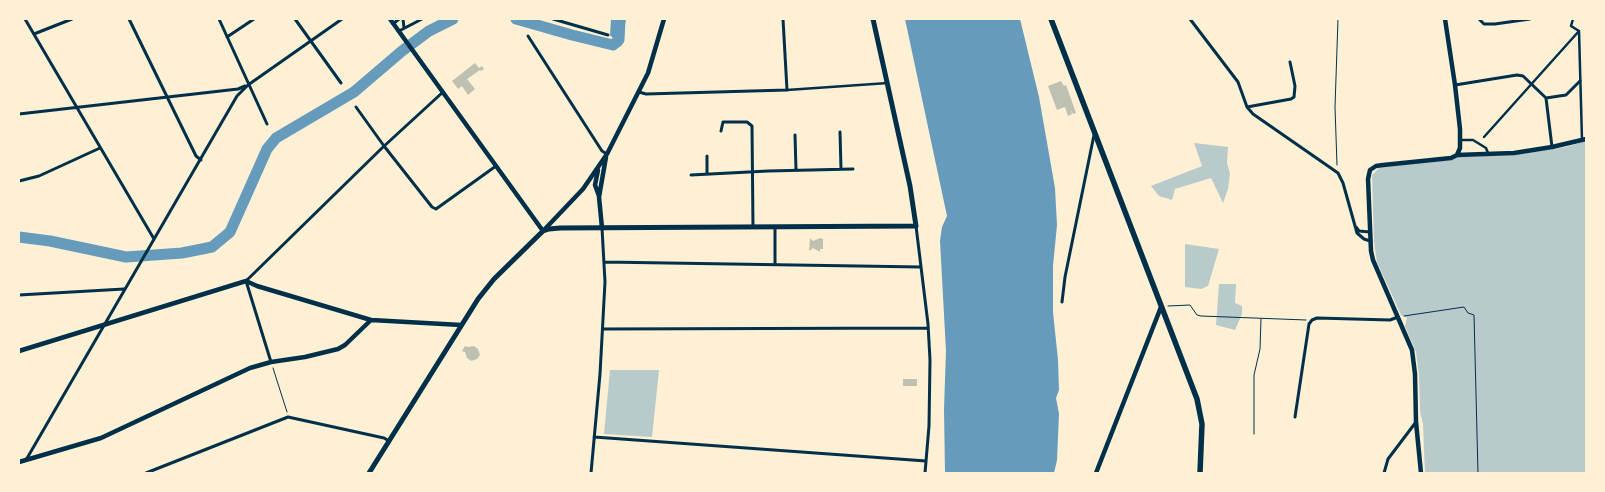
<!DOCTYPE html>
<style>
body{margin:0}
#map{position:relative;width:1605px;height:492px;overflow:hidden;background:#fdf0d5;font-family:Cabin,sans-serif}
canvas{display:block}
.frame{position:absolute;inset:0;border:20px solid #fdf0d5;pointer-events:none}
</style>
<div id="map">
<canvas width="1605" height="492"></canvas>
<div class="frame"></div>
</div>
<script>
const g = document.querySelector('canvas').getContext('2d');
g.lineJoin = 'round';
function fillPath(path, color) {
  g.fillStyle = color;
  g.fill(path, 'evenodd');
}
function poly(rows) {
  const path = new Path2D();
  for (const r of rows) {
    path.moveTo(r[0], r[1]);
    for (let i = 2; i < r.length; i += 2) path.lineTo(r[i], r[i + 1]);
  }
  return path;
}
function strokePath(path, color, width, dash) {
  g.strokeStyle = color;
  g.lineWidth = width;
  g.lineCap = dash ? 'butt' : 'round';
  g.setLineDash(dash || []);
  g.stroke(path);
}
const green = poly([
 [1586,141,1586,473,1425,473,1423,424,1420,411,1419,376,1416,352,1405,326,1407,318,1401,315,1377,262,1374,242,1372,175,1379,168,1383,166,1451,160,1457,157,1514,155,1566,147],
 [1194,143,1228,147,1227,163,1230,174,1228,189,1223,203,1211,178,1175,189,1172,200,1159,196,1151,186,1202,166],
 [1185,244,1219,249,1208,286,1201,289,1185,287],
 [1219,284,1236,284,1235,303,1242,306,1242,314,1235,330,1216,325],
 [610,370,659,370,652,437,604,434]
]);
const water = poly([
 [611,19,626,19,621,47,610,35],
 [905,19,1020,19,1039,97,1055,188,1057,225,1053,266,1053,312,1058,360,1059,390,1056,398,1059,414,1057,460,1054,473,945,473,944,409,946,351,940,241,942,227,947,216]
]);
const river = poly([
 [516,19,572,35,613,45,619,40,620,19],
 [19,237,50,241,126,257,182,253,212,247,230,232,267,149,276,138,354,92,402,51,429,31,453,19]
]);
const building = poly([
 [475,63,479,68,482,66,484,69,481,71,480,70,467,79,475,89,468,95,462,86,458,89,452,81],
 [1061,81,1064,86,1066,85,1076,113,1073,114,1071,110,1072,114,1068,116,1065,107,1057,110,1048,86],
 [810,238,813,241,820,238,823,239,823,249,820,249,820,252,813,248,809,251],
 [465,346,468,347,474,346,478,349,480,355,477,359,471,361,467,358,465,352,462,351],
 [903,379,917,379,917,386,903,386]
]);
const path = poly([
 [1337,165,1335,107,1338,19],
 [1168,306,1190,305,1197,315,1201,316,1306,320],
 [1404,316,1464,307,1468,313,1474,315,1478,473],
 [273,368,287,412],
 [1254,434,1254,375,1260,349,1261,319]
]);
const pedestrian = poly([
 [1573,19,1571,26,1579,31,1582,140],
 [787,90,888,83],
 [1484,137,1579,31],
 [1461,140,1473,140,1486,148,1488,153]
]);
const minor = poly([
 [25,19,154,239],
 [129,19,196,156,201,160],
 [219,19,267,124],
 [295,19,341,83],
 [403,19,404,28],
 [553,19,608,35],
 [1190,19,1238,82,1247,107,1253,114,1338,173,1343,183,1357,233,1364,239,1370,241],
 [1479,19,1484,24,1495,24,1530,19],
 [393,24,399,19],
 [399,31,422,19],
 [34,34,72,19],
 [528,36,602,151,607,154],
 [227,37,254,19],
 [1455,85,1517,75,1523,76,1546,98,1552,147],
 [639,92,646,94,787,90,783,19],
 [1546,98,1566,95,1580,81],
 [356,107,384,146,432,207,436,209,496,166],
 [1247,107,1291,99,1294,97,1295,86,1290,62],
 [19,114,238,89,245,86],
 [721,131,723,122,747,122,752,126,753,227],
 [840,132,841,169],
 [795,135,796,170],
 [707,156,707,174],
 [691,175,768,171,853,169],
 [19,181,39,176,100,148],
 [916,226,928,324,930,360,929,426,925,473],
 [775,227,775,264],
 [1356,227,1359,231,1370,232],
 [604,262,921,267],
 [19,295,124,289],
 [1062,302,1065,277,1094,135],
 [603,329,928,328],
 [271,362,246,281,382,148,443,92],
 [1295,417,1309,324,1312,320,1317,318,1390,320,1398,317],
 [594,437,926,461],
 [26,460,237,96,248,85,342,19],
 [146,473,288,417,384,438,389,441],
 [591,473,600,374,605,282,602,228],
 [1384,473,1388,459,1416,422]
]);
const tertiary = poly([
 [390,19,543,231,583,189,607,154,648,73,664,19],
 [1445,19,1455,85,1460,129,1460,148,1457,155],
 [598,170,595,185,599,196],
 [602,228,599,197,606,157],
 [19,351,246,281,257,286,371,320],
 [19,462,101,438,250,368,271,362,305,357,338,349,345,345,371,320,461,325],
 [1096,473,1161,307],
 [1421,473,1416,422,1415,374,1412,350,1373,260,1371,251,1368,179,1370,170,1376,166,1383,165,1451,158,1457,155,1514,153,1552,147,1586,139]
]);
const secondary = poly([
 [369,473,478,299,494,279,543,231,549,229,560,228,916,226,910,186,873,19]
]);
const primary = poly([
 [1051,19,1197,399,1202,424,1200,473]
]);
fillPath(green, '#b9caca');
fillPath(water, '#669bbc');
strokePath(river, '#669bbc', 11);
fillPath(building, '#bec0b2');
strokePath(path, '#003049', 1);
strokePath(pedestrian, '#003049', 2.5);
strokePath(minor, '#003049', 3);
strokePath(tertiary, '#003049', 4.5);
strokePath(secondary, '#003049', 5);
strokePath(primary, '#003049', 5.5);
</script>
